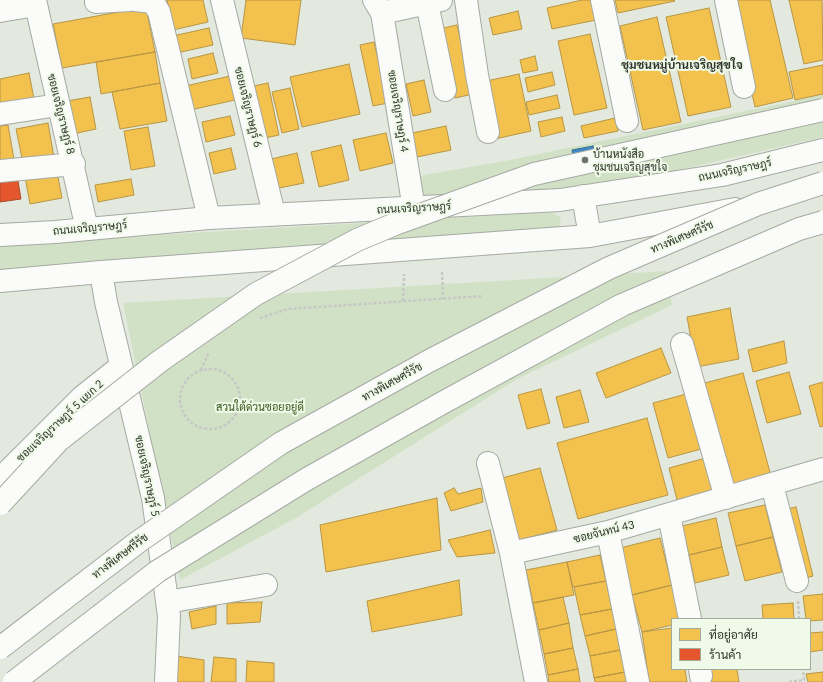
<!DOCTYPE html>
<meta charset="utf-8">
<style>
body{margin:0}
#map{position:relative;width:823px;height:682px;overflow:hidden;background:#e3e9df;font-family:Lato,Sarabun,sans-serif}
canvas{display:block}
.legend{position:absolute;left:671px;top:618px;width:140px;height:52px;box-sizing:border-box;background:#effbe8;border:1px solid #a2ab9c;margin:0;padding:5px 7px;list-style:none;font-size:12px;color:#2e322b}
.legend li{display:flex;align-items:center;gap:8px;height:20px}
.legend b{width:20px;border:1px solid #a2ab9c}
</style>
<div id="map">
<canvas width="823" height="682"></canvas>
<ul class="legend">
<li><b style="height:11px;background:#f2c14e"></b>ที่อยู่อาศัย</li>
<li><b style="height:11px;background:#e4572e"></b>ร้านค้า</li>
</ul>
</div>
<script>
const g = document.querySelector('canvas').getContext('2d');
g.lineJoin = 'round';
function fillPath(path, color) {
  g.fillStyle = color;
  g.fill(path, 'evenodd');
}
function poly(rows) {
  const path = new Path2D();
  for (const r of rows) {
    if (r.length === 3) {
      path.moveTo(r[0] + r[2], r[1]);
      path.arc(r[0], r[1], r[2], 0, 2 * Math.PI);
      continue;
    }
    path.moveTo(r[0], r[1]);
    for (let i = 2; i < r.length; i += 2) path.lineTo(r[i], r[i + 1]);
  }
  return path;
}
function strokePath(path, color, width, dash) {
  g.strokeStyle = color;
  g.lineWidth = width;
  g.lineCap = dash ? 'butt' : 'round';
  g.setLineDash(dash || []);
  g.stroke(path);
}
function write(font, color, halo, rows, align = 'center') {
  g.font = font + ' Lato,Sarabun,sans-serif';
  g.lineWidth = 4;
  g.setLineDash([]);
  g.textBaseline = 'middle';
  g.strokeStyle = halo;
  g.fillStyle = color;
  for (const [text, x, y, turn = 0] of rows) {
    g.save();
    g.translate(x, y);
    g.rotate((+turn || 0) * Math.PI / 180);
    g.textAlign = isNaN(turn) ? turn : align;
    if (halo) g.strokeText(text, 0, 0);
    g.fillText(text, 0, 0);
    g.restore();
  }
}
const green = poly([
 [823,95,823,137,613,185,559,193,419,198,419,176,510,160],
 [552,212,561,218,559,227,549,231,0,271,0,244],
 [667,271,672,305,517,379,296,518,180,580,123,303]
]);
const homes = poly([
 [167,0,203,0,208,22,173,30,167,0],
 [246,0,301,0,295,45,241,38,246,0],
 [582,0,597,0,601,19,552,29,547,8,582,0],
 [615,0,674,0,675,1,618,13,615,0],
 [731,0,770,0,793,98,755,107,731,0],
 [789,0,822,0,823,60,804,64,789,0],
 [146,7,155,52,62,68,53,24,146,7],
 [709,8,731,107,688,116,666,17,709,8],
 [518,11,522,29,493,35,489,18,518,11],
 [657,17,681,122,643,130,620,26,657,17],
 [457,25,473,94,455,98,439,29,457,25],
 [209,28,213,45,172,54,168,37,209,28],
 [590,34,607,108,574,115,558,41,590,34],
 [374,42,388,103,373,106,360,45,374,42],
 [155,52,160,83,101,94,96,62,155,52],
 [213,53,218,73,192,79,188,59,213,53],
 [535,56,538,70,523,73,520,60,535,56],
 [349,64,360,114,302,127,290,77,349,64],
 [823,65,823,94,795,100,789,72,823,65],
 [552,72,555,85,528,92,525,78,552,72],
 [29,73,35,104,0,110,0,79,29,73],
 [519,74,531,131,495,139,482,82,519,74],
 [230,76,235,100,186,111,181,87,230,76],
 [424,80,431,112,413,116,406,84,424,80],
 [160,83,167,121,120,129,112,92,160,83],
 [268,83,279,135,261,139,249,87,268,83],
 [290,88,299,129,282,133,272,92,290,88],
 [557,95,560,108,529,115,526,102,557,95],
 [90,97,96,129,73,134,67,101,90,97],
 [230,116,235,135,206,142,202,122,230,116],
 [562,117,565,131,541,137,538,122,562,117],
 [615,118,618,131,584,138,581,126,615,118],
 [48,123,55,163,24,168,16,129,48,123],
 [8,125,14,159,0,161,0,126,8,125],
 [446,126,451,150,417,157,412,133,446,126],
 [148,127,155,166,131,170,124,131,148,127],
 [386,133,393,163,360,171,353,140,386,133],
 [341,145,349,180,319,187,311,152,341,145],
 [231,148,236,169,214,174,209,153,231,148],
 [297,153,304,183,274,189,267,160,297,153],
 [57,172,62,198,30,204,25,177,57,172],
 [131,179,134,195,98,202,95,185,131,179],
 [730,308,739,359,696,367,687,317,730,308],
 [784,341,787,363,753,372,748,350,784,341],
 [661,348,671,373,606,398,596,373,661,348],
 [789,372,801,414,767,423,756,381,789,372],
 [743,373,771,476,730,488,701,384,743,373],
 [823,382,823,426,820,427,809,386,823,382],
 [541,389,550,423,527,429,518,395,541,389],
 [580,390,589,422,564,428,556,397,580,390],
 [690,393,705,448,668,458,653,403,690,393],
 [647,418,668,495,578,519,557,443,647,418],
 [713,456,722,488,677,500,669,468,713,456],
 [540,468,557,530,519,540,502,478,540,468],
 [454,488,458,494,481,488,483,502,451,511,444,493,454,488],
 [437,498,441,550,326,572,320,525,437,498],
 [765,505,773,537,736,546,728,513,765,505],
 [796,507,813,576,799,580,782,510,796,507],
 [716,518,722,547,689,555,682,526,716,518],
 [490,530,495,553,457,557,448,540,490,530],
 [773,537,782,572,745,581,736,546,773,537],
 [660,538,672,585,632,595,620,548,660,538],
 [722,547,729,575,695,583,689,555,722,547],
 [600,555,606,581,573,587,567,562,600,555],
 [567,562,574,595,533,603,526,570,567,562],
 [459,580,462,615,372,632,367,601,459,580],
 [606,581,612,609,580,615,574,587,606,581],
 [672,585,681,619,672,619,672,625,642,632,632,595,672,585],
 [823,594,823,620,810,621,810,619,806,619,803,596,823,594],
 [563,597,569,623,539,630,533,603,563,597],
 [262,602,260,622,227,624,227,603,262,602],
 [793,603,794,619,763,619,762,605,793,603],
 [216,606,216,624,192,629,189,612,216,606],
 [612,609,616,629,585,636,580,615,612,609],
 [569,623,573,648,544,654,539,630,569,623],
 [672,628,672,669,685,669,687,682,649,682,642,632,672,628],
 [616,629,620,650,590,656,585,636,616,629],
 [823,632,823,650,810,652,810,633,823,632],
 [573,648,578,669,548,675,544,654,573,648],
 [620,650,625,672,594,678,590,656,620,650],
 [176,656,204,660,204,682,176,682,176,656],
 [214,657,236,659,236,682,211,682,214,657],
 [247,661,274,663,274,682,246,682,247,661],
 [578,669,580,682,549,682,548,675,578,669],
 [706,669,737,669,739,682,708,682,706,669],
 [625,672,627,682,595,682,594,678,625,672],
 [823,672,823,682,808,682,806,674,823,672]
]);
const shops = poly([
 [17,175,21,199,0,202,0,178,17,175]
]);
const schools = poly([
 [593,146,597,169,577,173,572,150,593,146]
]);
const path = poly([
 [442,272,443,299],
 [403,301,404,274],
 [260,318,288,309,483,296],
 [210,399,30],
 [201,370,209,352],
 [798,601,799,619],
 [789,682,804,680,803,669]
]);
const minor = poly([
 [35,0,87,229],
 [135,0,153,2,159,12,209,218],
 [222,0,274,214],
 [374,0,382,13,414,209],
 [466,0,477,75,488,132],
 [602,0,627,121],
 [726,0,744,87],
 [96,2,130,0],
 [427,3,445,90],
 [0,11,36,5],
 [382,13,441,0],
 [0,114,58,105],
 [0,171,74,164],
 [101,272,106,302,153,498,169,616,166,682],
 [682,344,726,498],
 [488,463,511,553],
 [0,479,82,397,121,366],
 [772,485,797,581],
 [669,515,690,619],
 [608,532,638,682],
 [167,602,266,585],
 [700,669,701,676],
 [536,682,511,553,608,532,823,469]
]);
const major = poly([
 [583,196,590,236],
 [0,235,55,232,209,218,560,200,722,175,823,150],
 [0,281,101,272,590,236,735,209]
]);
const highwayBridge = poly([
 [0,504,59,440,160,361,256,294,357,240,395,224,534,174,823,110],
 [0,648,138,542,281,443,429,361,609,268,758,204,823,183],
 [14,682,158,571,307,479,444,402,622,305,799,229,823,222]
]);
const markers = [
 [585,160,4,"#6d726a"]
];
const streetNames = [
 ["ซอยเจริญราษฎร์ 6",248,107,76],
 ["ซอยเจริญราษฎร์ 4",398,111,81],
 ["ซอยเจริญราษฎร์ 8",61,114,76],
 ["ถนนเจริญราษฎร์",735,170,-12],
 ["ถนนเจริญราษฎร์",414,208,-3],
 ["ถนนเจริญราษฎร์",90,228,-5],
 ["ทางพิเศษศรีรัช",682,237,-23],
 ["ทางพิเศษศรีรัช",392,382,-29],
 ["ซอยเจริญราษฎร์ 5 แยก 2",60,421,-43],
 ["ซอยเจริญราษฎร์ 5",147,476,78],
 ["ซอยจันทน์ 43",604,532,-14],
 ["ทางพิเศษศรีรัช",120,556,-37]
];
const poiNames = [
 ["บ้านหนังสือ",593,154],
 ["ชุมชนเจริญสุขใจ",593,167]
];
const parkNames = [
 ["สวนใต้ด่วนซอยอยู่ดี",260,407]
];
const neighbourhoodNames = [
 ["ชุมชนหมู่บ้านเจริญสุขใจ",682,65]
];
fillPath(green, '#d1e1c6');
fillPath(homes, '#f2c14e');
strokePath(homes, '#b79644', 1);
fillPath(shops, '#e4572e');
strokePath(shops, '#ad4c2d', 1);
fillPath(schools, '#3f88c5');
strokePath(schools, '#3a6e97', 1);
strokePath(minor, '#a5aaa2', 24);
strokePath(major, '#a5aaa2', 24);
strokePath(path, '#c6c8c5', 2.5, [3, 2]);
strokePath(minor, '#fbfcfa', 22);
strokePath(major, '#fbfcfa', 22);
strokePath(highwayBridge, '#a5aaa2', 24, []);
strokePath(highwayBridge, '#fbfcfa', 22);
for (const [x, y, r, color] of markers) {
  const dot = new Path2D();
  dot.arc(x, y, r, 0, 2 * Math.PI);
  g.fillStyle = color;
  g.fill(dot);
  strokePath(dot, '#effbe8', 1.5);
}
write('11px', '#2e322b', '#effbe8', streetNames);
write('11px', '#2e322b', '#effbe8', poiNames, 'left');
write('11px', '#37571d', '#effbe8', parkNames);
write('bold 12px', '#2e322b', '#effbe8', neighbourhoodNames);
</script>
